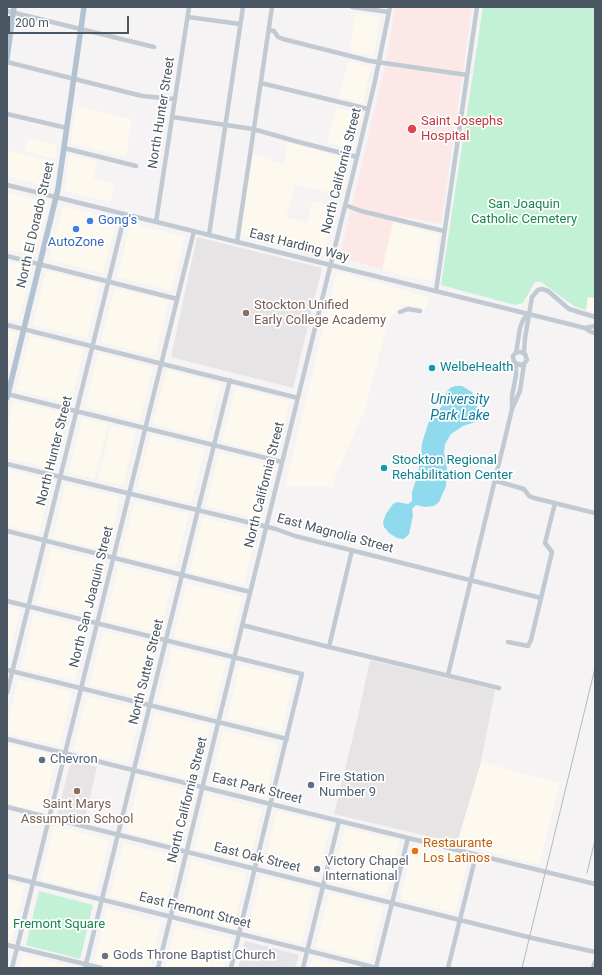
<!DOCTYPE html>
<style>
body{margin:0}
#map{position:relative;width:602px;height:975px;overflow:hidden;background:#f5f3f3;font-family:Roboto,sans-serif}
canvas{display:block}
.frame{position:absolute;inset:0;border:8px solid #4a5661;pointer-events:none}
.scale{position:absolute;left:8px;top:16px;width:121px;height:18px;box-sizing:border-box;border:2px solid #4a5661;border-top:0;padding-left:5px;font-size:12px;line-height:14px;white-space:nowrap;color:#4a5661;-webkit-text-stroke:3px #fff;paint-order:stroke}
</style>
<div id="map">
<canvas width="602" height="975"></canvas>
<div class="frame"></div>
<div class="scale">200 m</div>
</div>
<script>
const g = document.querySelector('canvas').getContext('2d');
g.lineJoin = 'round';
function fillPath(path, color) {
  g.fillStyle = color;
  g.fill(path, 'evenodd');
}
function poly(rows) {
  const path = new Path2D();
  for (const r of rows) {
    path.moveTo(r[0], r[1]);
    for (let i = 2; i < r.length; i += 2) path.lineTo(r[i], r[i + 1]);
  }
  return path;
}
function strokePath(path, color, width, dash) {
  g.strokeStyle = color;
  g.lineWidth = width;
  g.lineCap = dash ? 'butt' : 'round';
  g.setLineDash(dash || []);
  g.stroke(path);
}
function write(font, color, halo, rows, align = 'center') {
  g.font = font + ' Roboto,sans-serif';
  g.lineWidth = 3.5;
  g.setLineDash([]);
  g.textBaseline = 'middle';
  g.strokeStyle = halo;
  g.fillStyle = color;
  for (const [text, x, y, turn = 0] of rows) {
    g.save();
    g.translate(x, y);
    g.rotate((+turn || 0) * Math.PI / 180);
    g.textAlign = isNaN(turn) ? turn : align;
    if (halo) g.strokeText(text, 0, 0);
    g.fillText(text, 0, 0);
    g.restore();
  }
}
const commercial = poly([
 [355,13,380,17,374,56,350,50],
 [348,61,371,67,363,103,339,97],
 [76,106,132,119,126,157,71,143],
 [336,108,361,114,351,149,327,143],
 [28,138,57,145,55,159,25,151],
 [287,142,348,159,339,195,295,184,286,217,307,223,312,201,335,207,324,255,241,235,243,210,253,154,284,165],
 [7,150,54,162,50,187,7,176],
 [69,154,97,161,94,179,114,184,111,202,65,191],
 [7,192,48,203,35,256,7,249],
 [63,206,117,220,103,273,49,260],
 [393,222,422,230,429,233,438,236,432,281,407,277,382,269],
 [131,223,185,237,171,291,117,277],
 [7,261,32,267,18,321,7,318],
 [46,271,100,284,87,338,33,325],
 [337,272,429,297,426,310,399,303,401,308,393,314,388,322,365,409,333,482,334,487,285,486],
 [115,288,169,301,155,356,101,342],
 [588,297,595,298,595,312,586,310],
 [7,330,16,332,7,367],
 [30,336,84,349,71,404,16,390],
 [98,353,153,367,139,421,85,407],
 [167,370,221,384,207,438,153,424],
 [236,387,290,401,276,456,222,442],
 [14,401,68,414,55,469,7,458,7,428],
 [82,418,108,424,94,479,69,472],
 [111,425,136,431,123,486,98,480],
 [151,435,205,449,191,503,137,489],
 [219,452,274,466,260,520,206,506],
 [7,469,52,480,39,534,7,526,7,510,13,488,7,507],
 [66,484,120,497,107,551,53,538],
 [135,501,189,514,175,568,121,555],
 [203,517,257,531,244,585,190,572],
 [51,548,104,562,91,616,37,603],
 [119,565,173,579,160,633,105,620],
 [187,583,242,597,229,650,174,637],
 [7,607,20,610,7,663],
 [34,614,88,627,75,681,21,668],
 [103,631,157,644,144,698,89,685],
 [172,648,226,661,213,716,158,702],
 [240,665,294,678,281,732,227,719],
 [18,679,72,692,59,746,7,734,7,724],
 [87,696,141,709,128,763,73,750],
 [155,713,210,726,196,781,142,767],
 [224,730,278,744,265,798,211,784],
 [7,744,52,754,56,757,43,812,7,803],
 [481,762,560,783,539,865,457,843],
 [140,778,194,792,180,846,126,832],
 [208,795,262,809,249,863,195,849],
 [277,811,331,824,317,878,264,865],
 [54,826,109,840,96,894,41,880],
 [345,828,399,841,386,896,332,882],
 [123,843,178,857,164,911,110,897],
 [414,845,468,858,455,913,400,899],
 [192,860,246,874,233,928,179,915],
 [261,876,314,889,301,944,248,930],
 [7,882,24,886,12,941,7,939],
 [329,893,383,907,370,961,316,947],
 [107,908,161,922,150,968,116,968,94,962],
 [176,925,231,939,224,968,165,968],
 [23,955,75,968,20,968],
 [313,958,351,968,310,968]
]);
const education = poly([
 [197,237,322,268,293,388,171,357],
 [370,660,495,690,481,762,457,843,334,814,358,716],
 [71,761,97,767,84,823,57,815],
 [245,941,299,955,295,968,238,968]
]);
const medical = poly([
 [395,7,472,7,441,224,396,215,393,222,382,269,340,257,387,58]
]);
const green = poly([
 [483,7,595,7,595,298,588,297,586,310,574,306,541,282,535,282,523,303,515,305,441,285],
 [39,891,93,905,80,959,26,945]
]);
const water = poly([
 [455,386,462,386,472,392,477,401,478,414,475,422,463,426,451,434,445,444,444,453,447,468,446,486,439,502,434,506,425,507,416,505,412,509,413,515,409,534,404,539,397,538,389,533,384,527,383,522,386,514,393,504,397,502,408,504,412,501,412,492,417,477,421,458,422,443,429,421,442,406,446,393,450,388]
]);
const minor = poly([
 [352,7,389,12],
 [7,11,154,47],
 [188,17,240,24],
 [269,30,274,31,278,37,283,39,370,61,467,75],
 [7,62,142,96,175,99],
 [261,83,368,109],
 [7,114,67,128],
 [172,117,253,129,295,141,357,157],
 [64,148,136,166],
 [7,185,585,328,591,332,595,333],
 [345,205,361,211,444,231],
 [156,222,189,7],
 [209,235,243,7],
 [237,242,272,7],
 [7,256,177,299],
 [436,291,477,7],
 [400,312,408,309,420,311],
 [7,325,298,398],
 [585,328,595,326],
 [516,353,520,328,523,320,529,313],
 [524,353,525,338,532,297,538,290,542,289,548,291,569,309,595,317],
 [7,394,282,462],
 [512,407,512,396,516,375,516,364],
 [7,464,276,529,295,536,541,598],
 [496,481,524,489,529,496,534,498,595,513],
 [7,531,250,592],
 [7,601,302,674,242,921,231,968],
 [242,625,329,647,499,688],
 [508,642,528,646,531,640,552,552,545,543,555,503],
 [329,647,352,550],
 [7,670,287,739],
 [448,675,512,409,520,391,524,364,527,360,525,354,521,352,516,352,513,356,514,362,520,365,524,364],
 [7,693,125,214],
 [7,739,595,884],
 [7,807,532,938,595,952],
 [7,876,377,968],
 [7,945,101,968],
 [12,968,194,231],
 [85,968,230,380],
 [158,968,357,157,375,81,390,7],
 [303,968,339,821],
 [376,968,408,838],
 [448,968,476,855],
 [593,968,595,962]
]);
const major = poly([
 [7,59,14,7],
 [7,398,58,189,84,7]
]);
const rail = poly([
 [587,873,595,840],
 [522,968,595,668]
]);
const markers = [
 [412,129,5,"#e0444e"],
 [90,221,4,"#3f7fe0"],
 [76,229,4,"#3f7fe0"],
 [246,313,4,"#8d6e63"],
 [432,368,4,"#0f9aa8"],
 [384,468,4,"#0f9aa8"],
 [42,760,4,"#5c6f8a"],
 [311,785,4,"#5c6f8a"],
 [77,791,4,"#8d6e63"],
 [415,851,4,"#e8710a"],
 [317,869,4,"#6b7280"],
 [105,956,4,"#6b7280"]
];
const streetNames = [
 ["North Hunter Street",162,113,-81],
 ["North California Street",342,171,-76],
 ["North El Dorado Street",36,225,-77],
 ["East Harding Way",299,246,14],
 ["North Hunter Street",55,451,-76],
 ["North California Street",265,485,-76],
 ["East Magnolia Street",335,534,15],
 ["North San Joaquin Street",92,597,-76],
 ["North Sutter Street",147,672,-76],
 ["East Park Street",257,789,14],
 ["North California Street",188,800,-76],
 ["East Oak Street",257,858,14],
 ["East Fremont Street",195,911,14]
];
const healthNames = [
 ["Saint Josephs",421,122],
 ["Hospital",421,137]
];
const parkNames = [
 ["San Joaquin",524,205],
 ["Catholic Cemetery",524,220],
 ["Fremont Square",59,925]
];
const shopNames = [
 ["Gong's",98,221],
 ["AutoZone",76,243,"center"]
];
const educationNames = [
 ["Stockton Unified",254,306],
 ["Early College Academy",254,321],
 ["Saint Marys",77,805,"center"],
 ["Assumption School",77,820,"center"]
];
const cultureNames = [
 ["WelbeHealth",440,368],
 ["Stockton Regional",392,461],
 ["Rehabilitation Center",392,476]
];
const serviceNames = [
 ["Chevron",50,760],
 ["Fire Station",319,778],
 ["Number 9",319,793]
];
const foodNames = [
 ["Restaurante",423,844],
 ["Los Latinos",423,859]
];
const worshipNames = [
 ["Victory Chapel",325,862],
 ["International",325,877],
 ["Gods Throne Baptist Church",113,956]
];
const waterNames = [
 ["University",460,400],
 ["Park Lake",460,416]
];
fillPath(commercial, '#fdf9ef');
fillPath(education, '#e6e4e5');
fillPath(medical, '#fce8e6');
fillPath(green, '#c3f1d5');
fillPath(water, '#90daee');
strokePath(minor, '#c1cad2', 4.5);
strokePath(major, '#b3c2d1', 5.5);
strokePath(rail, '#b5b8bd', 1);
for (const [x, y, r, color] of markers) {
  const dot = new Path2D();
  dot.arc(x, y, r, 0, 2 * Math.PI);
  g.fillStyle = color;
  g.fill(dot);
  strokePath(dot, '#fff', 1.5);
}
write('13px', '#4a5661', '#fff', streetNames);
write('13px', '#be3a42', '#fff', healthNames, 'left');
write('13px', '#17864f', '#fff', parkNames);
write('13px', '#366cbe', '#fff', shopNames, 'left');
write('13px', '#785e54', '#fff', educationNames, 'left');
write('13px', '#0d838f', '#fff', cultureNames, 'left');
write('13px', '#4e5e75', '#fff', serviceNames, 'left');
write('13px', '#c56008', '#fff', foodNames, 'left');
write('13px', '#5b616d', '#fff', worshipNames, 'left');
write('italic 14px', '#0c7c9b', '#fff', waterNames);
</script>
